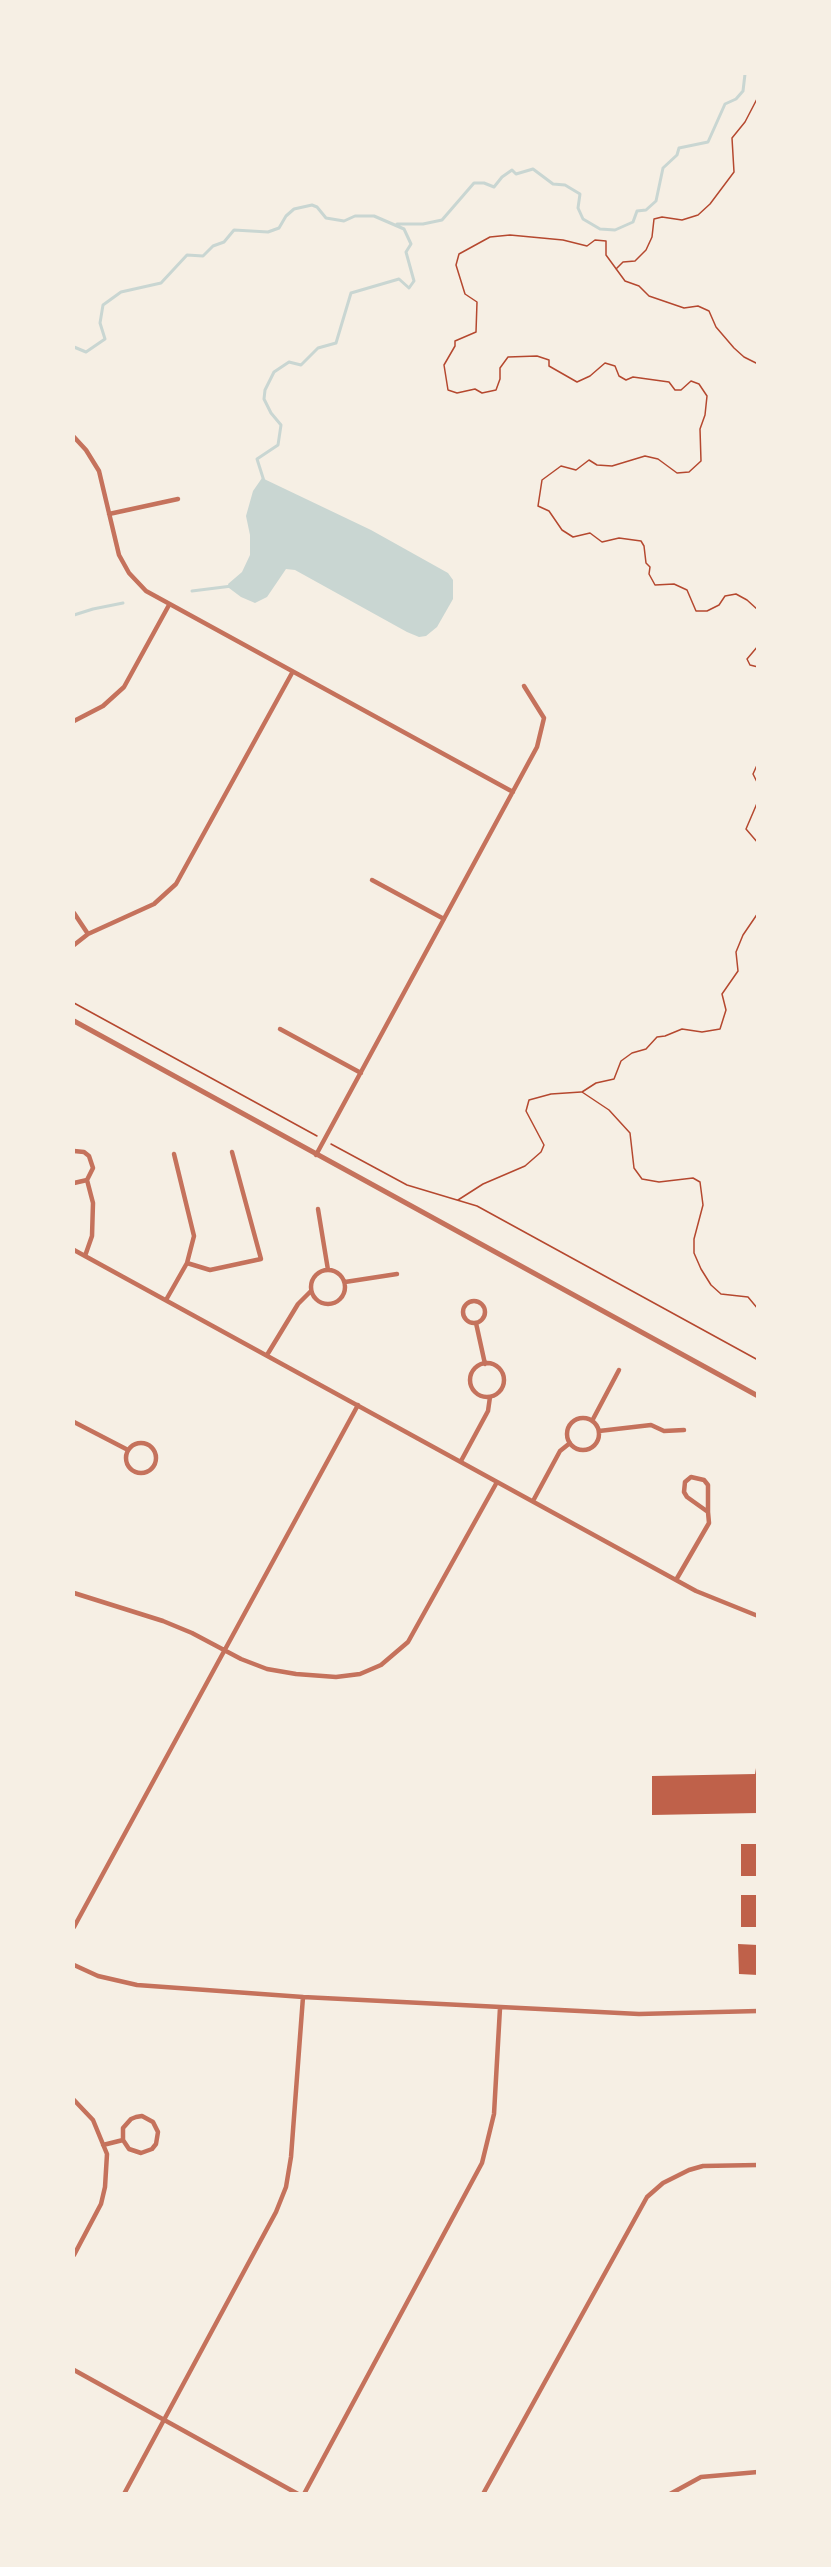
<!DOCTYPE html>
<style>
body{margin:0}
#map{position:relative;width:831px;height:2567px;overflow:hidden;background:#f6efe4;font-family:"Archivo Narrow",sans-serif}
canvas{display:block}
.frame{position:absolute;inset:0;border:75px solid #f6efe4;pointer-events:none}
</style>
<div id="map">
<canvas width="831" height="2567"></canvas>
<div class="frame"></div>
</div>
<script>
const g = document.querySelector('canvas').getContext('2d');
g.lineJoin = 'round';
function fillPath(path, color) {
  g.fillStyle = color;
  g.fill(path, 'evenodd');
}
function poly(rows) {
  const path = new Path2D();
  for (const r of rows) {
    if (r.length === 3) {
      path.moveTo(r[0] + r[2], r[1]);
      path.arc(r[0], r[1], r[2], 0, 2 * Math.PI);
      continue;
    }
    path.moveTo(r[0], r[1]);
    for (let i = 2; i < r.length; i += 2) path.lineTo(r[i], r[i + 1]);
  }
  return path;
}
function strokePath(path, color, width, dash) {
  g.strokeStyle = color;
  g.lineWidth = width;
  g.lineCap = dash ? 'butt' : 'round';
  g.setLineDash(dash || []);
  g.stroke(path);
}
const water = poly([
 [262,478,371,530,448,573,453,580,453,599,437,627,426,636,419,637,407,632,295,570,286,569,267,597,255,603,241,597,229,588,228,584,242,572,250,555,250,535,246,516,253,491]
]);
const stream = poly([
 [397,224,423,224,442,220,474,183,484,183,494,187,502,177,512,170,516,174,533,169,553,184,565,185,580,194,578,208,583,219,600,229,615,230,633,222,637,211,646,210,656,201,663,168,677,155,679,148,708,142,725,104,736,99,743,91,745,74],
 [74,347,86,352,105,339,100,323,103,305,121,292,161,283,187,255,203,256,213,246,224,242,234,230,268,232,279,228,286,216,294,209,312,205,317,207,326,218,344,221,355,216,374,216,404,229,411,244,406,252,414,281,409,288,399,279,351,293,336,343,318,348,301,365,289,362,274,372,265,390,264,399,271,413,281,425,278,445,257,459,264,481],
 [192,591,232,586],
 [74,615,93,609,123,603]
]);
const building = poly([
 [756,1768,758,1813,652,1815,652,1776,755,1774],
 [741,1844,758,1844,758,1876,741,1876],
 [741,1895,758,1895,758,1927,741,1927],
 [738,1944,758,1945,758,1975,739,1974]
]);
const path = poly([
 [616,269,623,262,635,261,646,250,652,237,654,219,662,217,682,220,698,215,710,204,734,172,732,138,745,122,758,97],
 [758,364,744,357,734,348,716,327,709,311,698,306,684,308,649,296,639,286,625,281,606,255,606,241,595,240,587,246,563,240,510,235,490,237,459,254,456,265,465,294,477,302,476,332,455,341,455,346,444,365,448,390,457,393,475,389,482,393,496,390,500,379,500,368,508,357,537,356,549,360,549,366,577,382,590,376,605,363,615,366,619,376,626,380,633,377,669,382,675,390,681,390,691,381,699,384,707,396,705,415,700,429,701,461,689,472,677,473,658,459,645,456,612,466,597,465,589,460,576,470,561,466,542,480,538,506,549,511,562,530,573,537,590,533,602,542,619,538,641,541,644,546,646,563,650,567,649,574,655,585,674,584,687,590,696,611,707,611,719,605,725,596,736,594,747,600,758,610],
 [758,646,747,659,750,665,758,667],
 [758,763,753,774,758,784],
 [758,801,746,829,758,843],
 [758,913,743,935,736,952,738,971,722,994,726,1010,720,1029,702,1032,682,1029,665,1036,657,1037,646,1049,632,1053,621,1061,614,1079,596,1083,582,1092,609,1110,630,1133,634,1168,642,1179,659,1182,693,1178,700,1182,703,1205,694,1239,694,1253,701,1269,711,1285,721,1294,748,1297,758,1309],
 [74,1003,317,1136],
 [331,1144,407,1185,477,1206,758,1360],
 [458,1200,483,1184,525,1166,541,1152,544,1145,526,1111,529,1100,551,1094,581,1092]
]);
const minor = poly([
 [74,437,86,450,99,471,119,555,129,573,146,591,513,792],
 [109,514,178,499],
 [74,721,103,706,124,687,169,605],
 [372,880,444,919],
 [74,913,88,934],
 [74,945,88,934,154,904,176,884,292,673],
 [280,1029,361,1073],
 [74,1151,84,1152,89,1156,93,1168,87,1180,74,1183],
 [316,1155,537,747,544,718,524,686],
 [318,1209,328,1270],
 [74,1250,696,1591,758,1616],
 [85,1256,92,1236,93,1203,87,1180],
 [187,1263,210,1270,261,1259,232,1152],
 [328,1287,17],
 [345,1282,397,1274],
 [166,1300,187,1263,194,1236,174,1154],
 [474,1312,11],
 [476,1323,485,1364],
 [267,1355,298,1304,311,1291],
 [487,1380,17],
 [583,1434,16],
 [592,1421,619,1370],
 [74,1422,128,1450],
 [599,1431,651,1425,664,1431,684,1430],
 [141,1458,15],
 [461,1461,488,1411,490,1397],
 [533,1501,560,1451,570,1443],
 [676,1580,709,1523,708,1512,687,1497,684,1492,685,1482,691,1477,704,1480,708,1485,708,1512],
 [74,1593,163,1621,192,1633,241,1659,267,1669,296,1674,336,1677,360,1674,381,1665,408,1642,497,1482],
 [74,1927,358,1405],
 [74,1965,98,1976,137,1985,303,1997,639,2014,758,2011],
 [74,2100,93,2120,107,2154,105,2187,101,2204,74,2255],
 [103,2145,123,2140,123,2128,131,2119,136,2117,142,2116,153,2122,158,2132,156,2144,152,2149,141,2153,129,2149,123,2140],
 [74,2370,298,2494],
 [124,2494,276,2212,286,2187,291,2157,303,1997],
 [304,2494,482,2163,494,2114,500,2008],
 [483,2494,647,2197,663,2183,689,2170,703,2166,758,2165],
 [670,2494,701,2477,758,2472]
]);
const tertiary = poly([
 [74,1021,758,1396]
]);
fillPath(water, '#c9d6d2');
strokePath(stream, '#c9d6d2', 3);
fillPath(building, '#bf614a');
strokePath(path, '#b5482f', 1.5);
strokePath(minor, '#c5725c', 4.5);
strokePath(tertiary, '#c5725c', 5);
</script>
